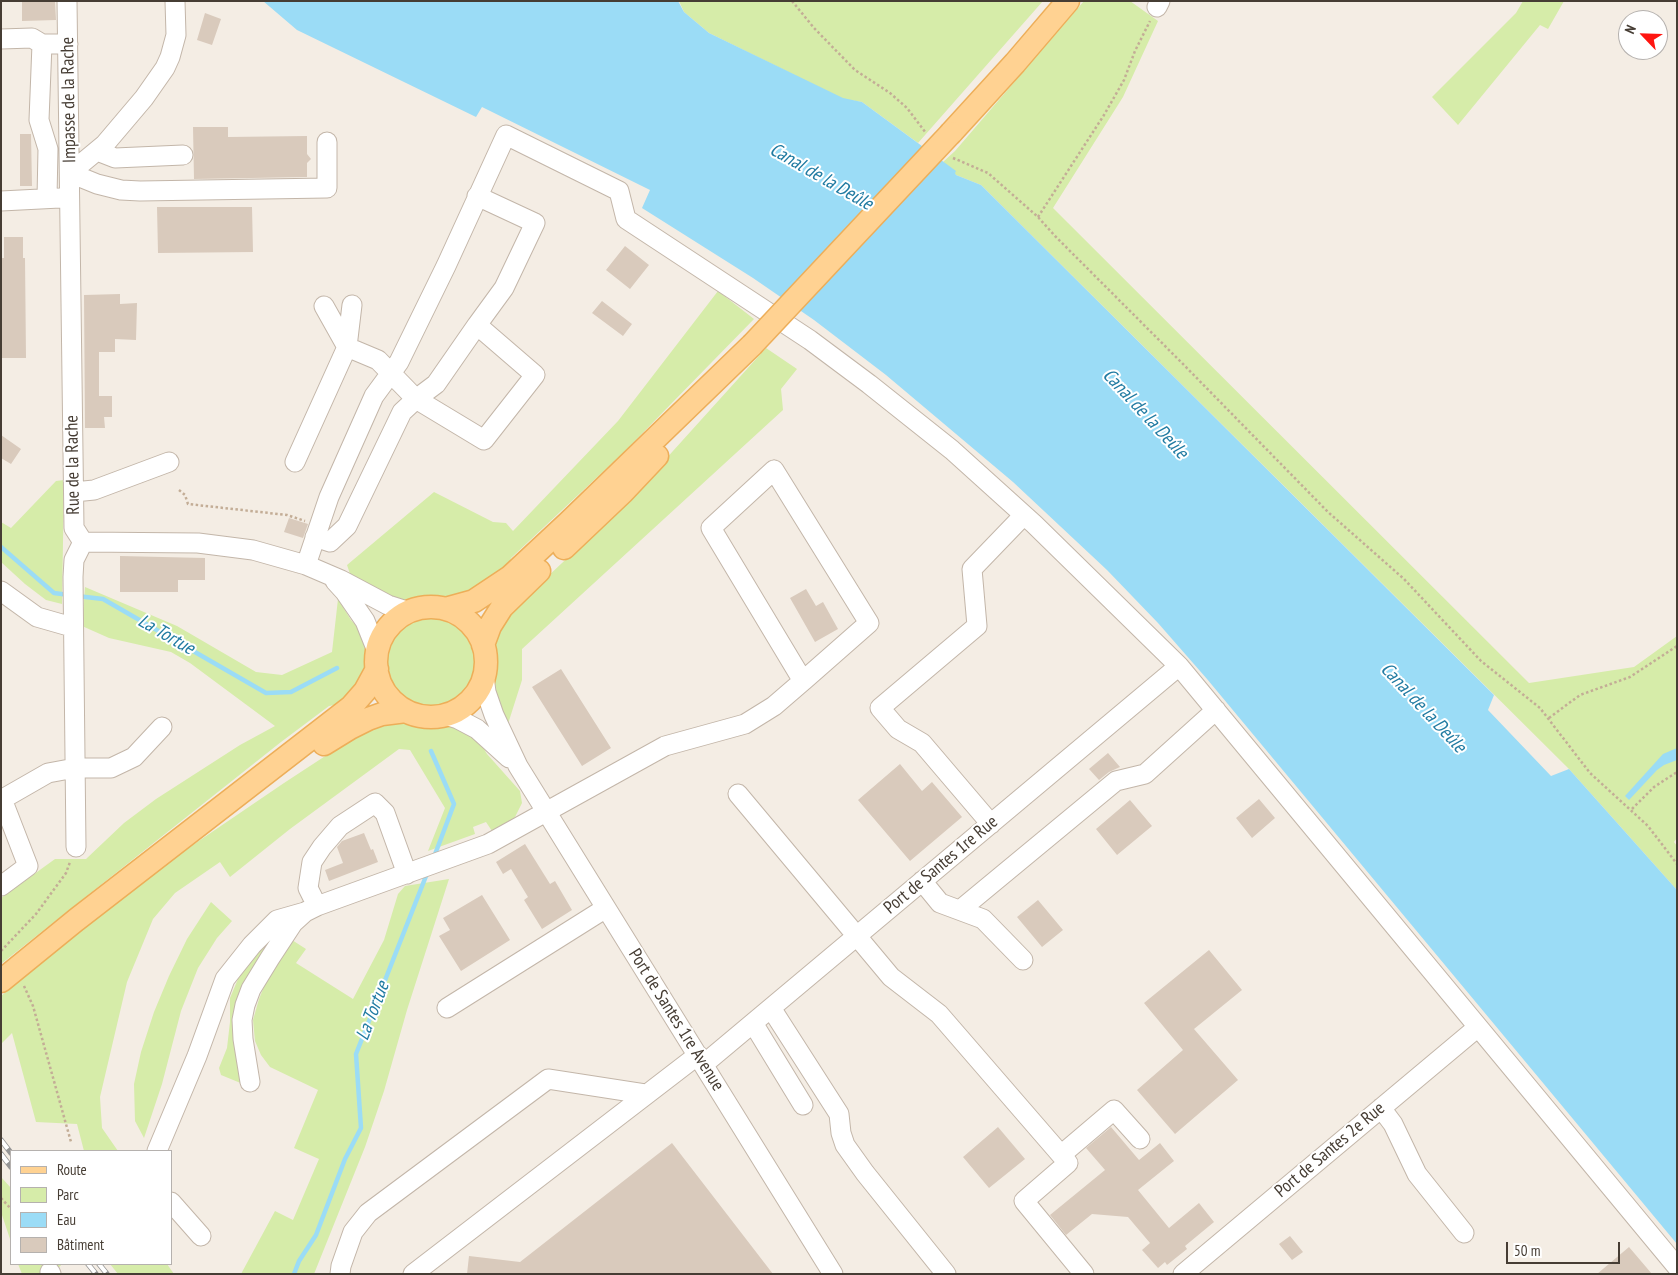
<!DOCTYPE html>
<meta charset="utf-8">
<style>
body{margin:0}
#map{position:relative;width:1678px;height:1275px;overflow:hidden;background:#f4ede4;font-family:"PT Sans Narrow",sans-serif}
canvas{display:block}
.frame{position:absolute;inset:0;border:2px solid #463d34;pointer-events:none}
.legend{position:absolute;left:10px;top:1150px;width:162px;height:115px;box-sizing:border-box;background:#fff;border:1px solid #b5b1ae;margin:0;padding:6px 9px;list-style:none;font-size:15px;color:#463d34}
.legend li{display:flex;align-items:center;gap:10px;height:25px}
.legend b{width:25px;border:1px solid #b5b1ae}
.north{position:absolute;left:1618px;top:10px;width:50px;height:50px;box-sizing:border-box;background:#fff;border:1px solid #b5b1ae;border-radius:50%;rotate:294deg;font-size:14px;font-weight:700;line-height:20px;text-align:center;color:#463d34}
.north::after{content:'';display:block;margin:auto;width:18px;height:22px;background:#ff1510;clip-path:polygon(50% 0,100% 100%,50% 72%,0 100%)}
.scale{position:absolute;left:1506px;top:1242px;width:114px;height:22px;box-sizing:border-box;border:2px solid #463d34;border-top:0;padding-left:6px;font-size:15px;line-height:18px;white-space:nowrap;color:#463d34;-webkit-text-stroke:4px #fff;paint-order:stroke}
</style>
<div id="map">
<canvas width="1678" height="1275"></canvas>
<div class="frame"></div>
<ul class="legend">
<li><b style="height:6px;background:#ffd292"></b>Route</li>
<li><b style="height:14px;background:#d6eca9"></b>Parc</li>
<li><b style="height:14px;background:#9bdcf6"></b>Eau</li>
<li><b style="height:14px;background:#d9cabc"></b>Bâtiment</li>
</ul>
<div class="north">N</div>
<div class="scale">50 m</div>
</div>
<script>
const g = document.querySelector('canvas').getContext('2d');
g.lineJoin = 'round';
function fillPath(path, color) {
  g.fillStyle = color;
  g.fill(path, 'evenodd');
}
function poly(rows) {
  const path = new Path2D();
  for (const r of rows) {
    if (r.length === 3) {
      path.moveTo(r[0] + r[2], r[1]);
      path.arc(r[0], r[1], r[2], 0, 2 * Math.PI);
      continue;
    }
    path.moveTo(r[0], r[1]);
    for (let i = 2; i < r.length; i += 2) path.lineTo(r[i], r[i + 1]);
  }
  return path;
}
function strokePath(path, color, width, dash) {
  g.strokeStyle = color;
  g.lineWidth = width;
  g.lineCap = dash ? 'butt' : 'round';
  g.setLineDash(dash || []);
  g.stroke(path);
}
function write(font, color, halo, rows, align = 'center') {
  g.font = font + ' "PT Sans Narrow",sans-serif';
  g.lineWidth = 4;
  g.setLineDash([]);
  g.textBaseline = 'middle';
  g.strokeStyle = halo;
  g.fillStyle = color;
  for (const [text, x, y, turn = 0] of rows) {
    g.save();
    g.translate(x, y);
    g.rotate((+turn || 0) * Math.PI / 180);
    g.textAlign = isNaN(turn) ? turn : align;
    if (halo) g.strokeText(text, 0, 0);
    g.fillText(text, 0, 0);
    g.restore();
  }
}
const green = poly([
 [679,1,1043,1,918,143,862,102,843,99,709,33,684,12],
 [1084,1,1130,1,1158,21,1123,97,1053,208,1529,683,1634,667,1677,636,1677,838,1674,842,1677,846,1677,890,1569,769,981,185,956,175,943,162,955,151],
 [1523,1,1564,1,1548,29,1540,25,1458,125,1432,97,1516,13],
 [718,291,754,319,626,450,511,558,509,565,492,581,447,601,423,598,394,601,351,577,347,565,434,492,493,522,506,523,513,531,618,421],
 [766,348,797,369,781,389,783,410,522,649,522,680,507,727,491,687,496,629,546,578,626,503],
 [64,480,62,604,46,600,25,584,1,562,1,522,11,528,56,481],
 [85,587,177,626,256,672,282,675,332,652,338,599,351,620,364,634,369,656,363,675,341,704,329,706,281,742,1,964,1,898,55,859,86,859,124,823,156,799,240,745,275,726,190,663,171,652,109,638,82,626],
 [431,662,45],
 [387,720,407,721,429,726,449,726,465,729,478,739,487,754,520,791,522,803,515,817,508,824,492,831,486,822,473,827,475,834,428,851,445,808,410,750,399,749,290,829,230,877,220,862,175,893,153,919,127,982,100,1097,102,1128,118,1151,84,1151,77,1124,36,1122,12,1033,1,1044,1,996,97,918,187,849,284,783,365,730],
 [449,879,407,1010,384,1091,365,1147,314,1274,241,1274,275,1211,293,1220,319,1159,294,1148,318,1090,270,1067,261,1055,255,1041,253,1020,259,999,270,972,292,940,306,949,296,963,353,999,384,940,398,894,405,886],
 [211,902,232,921,217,938,198,968,181,1011,162,1084,144,1138,135,1121,134,1084,141,1052,154,1012,169,976,187,939],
 [262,946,267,947,255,969,243,1084,221,1075,219,1068,227,1048,230,1022,230,998,238,979],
 [1,1177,11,1188,11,1242,1,1212],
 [18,1264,62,1264,53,1274,22,1274],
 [110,1264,167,1264,174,1274,118,1274]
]);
const water = poly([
 [263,1,678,1,684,12,709,33,843,98,862,102,956,171,955,173,956,175,981,185,1494,695,1488,710,1551,776,1569,769,1677,890,1677,1244,1207,679,1158,623,1107,570,1013,482,886,375,814,320,753,278,642,208,650,190,482,107,476,117,297,30],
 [1677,748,1677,760,1664,765,1657,770,1629,800,1625,796,1663,754]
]);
const stream = poly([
 [1,547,54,593,69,595],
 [77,596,103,599,266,693,291,692,337,668],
 [431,751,454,804,434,857],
 [294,1274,299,1261,316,1235,345,1159,361,1128,356,1054,428,871]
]);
const building = poly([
 [22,1,55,1,56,20,22,21],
 [205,13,221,19,212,45,197,40],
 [193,127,228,127,228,137,307,136,307,154,311,159,307,163,307,177,194,179],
 [20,134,31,134,32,186,20,186],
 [157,207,252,207,253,252,158,253],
 [4,237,23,237,23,258,25,258,26,358,1,358,1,258,4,258],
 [625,246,649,265,630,289,606,270],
 [120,294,120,304,137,303,136,340,115,339,115,352,99,352,99,396,112,396,112,417,104,417,105,428,85,428,84,295],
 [602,301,632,324,623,336,592,313],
 [1,435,21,449,11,464,1,458],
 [289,518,308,524,303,538,284,532],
 [120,556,205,558,205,580,178,580,178,592,120,592],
 [806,589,816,606,823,602,838,629,815,642,790,598],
 [561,669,611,748,582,766,532,687],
 [1108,753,1120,767,1109,772,1099,780,1089,769],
 [900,764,922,791,932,782,962,817,910,861,858,800],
 [1259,799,1275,818,1252,838,1236,818],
 [1130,800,1152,826,1117,855,1096,829],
 [364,833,371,850,373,849,378,862,329,881,325,870,343,863,337,847,342,841],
 [525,844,550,884,555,881,572,910,542,929,524,900,528,897,511,869,503,874,496,862],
 [482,895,510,940,461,971,439,936,450,930,443,918],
 [1038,900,1063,930,1042,947,1017,917],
 [1209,950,1242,990,1194,1029,1238,1080,1175,1134,1137,1090,1183,1050,1144,1003],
 [998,1127,1025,1159,989,1188,963,1157],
 [1111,1127,1139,1160,1160,1143,1174,1161,1138,1190,1169,1228,1199,1203,1214,1222,1185,1246,1187,1249,1167,1265,1165,1262,1158,1268,1142,1250,1150,1243,1128,1217,1092,1214,1066,1235,1050,1215,1105,1170,1086,1148],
 [672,1143,773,1274,467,1274,469,1256,520,1262],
 [1290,1236,1303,1252,1292,1260,1279,1244],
 [1629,1247,1652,1274,1597,1274]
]);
const path = poly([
 [792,1,814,28,855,70,890,93,907,108,926,133],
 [953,158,988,173,1038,217,1055,236,1182,363,1328,512,1404,579,1481,661,1540,708,1590,773,1648,826,1677,864],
 [1038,217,1104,115,1124,80,1135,51,1150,21],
 [179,490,185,495,188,504,287,515,305,521],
 [1549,718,1580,695,1630,677,1677,646],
 [1632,809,1654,787,1677,772],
 [1,951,36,914,66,873,70,862],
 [24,986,33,1006,71,1142],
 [1,1198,11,1209]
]);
const minor = poly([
 [67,1,74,528,83,542,74,560,73,577,76,847],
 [175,1,176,35,170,57,165,68,144,98,105,144,70,173,97,184,121,190,140,191,327,188,327,142],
 [1157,7,1160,1],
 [1,39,32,38,42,44],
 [97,151,115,158,183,155],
 [47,198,48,149,39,120,42,44,68,44],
 [1,201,60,198],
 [477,325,504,288,535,223,477,196],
 [295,462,347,347,352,305],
 [774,470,869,623,803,681,711,528,774,470],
 [74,492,94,490,169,462],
 [315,537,330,542,347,526,402,412,416,399,436,384,477,325,535,375,484,440,416,399,378,360,347,347,324,306],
 [83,542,198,543,253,550,306,565,341,580,388,605,410,612],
 [306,565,329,497,374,396,399,362,446,266,506,135,619,191,626,219,810,340,869,384,952,450,1034,524,1179,666,1677,1267],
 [335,581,345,592,365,621,377,651],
 [1,591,37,617,72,627],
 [484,676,486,692,494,715,518,766,833,1274],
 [445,715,458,719,477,729,509,758],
 [738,794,891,977,939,1014,1068,1163,1024,1201,1084,1274],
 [1,800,48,773,75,768,111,768,134,757,162,727],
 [991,824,922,743,898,729,880,708,977,626,972,569,1024,515],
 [922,881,940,903,983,919,1023,960],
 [1,886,28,866,2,799],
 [317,906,308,888,312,862,322,847,340,826,375,803,385,813,407,874],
 [960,910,1116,781,1145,774,1216,710],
 [447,1008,606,908],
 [771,1008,839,1114,841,1133,845,1145,865,1173,946,1274],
 [753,1023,803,1105],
 [704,1064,1179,666],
 [250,1082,243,1039,242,1020,245,1005,251,989,270,958,293,923,304,913],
 [1381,1108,1393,1124,1417,1174,1464,1233],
 [157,1151,197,1056,225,979,252,945,277,920,305,912,317,906,488,844,665,746,745,724,774,706,803,681],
 [1061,1155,1114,1110,1140,1139],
 [171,1202,201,1236],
 [50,1272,51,1274],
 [340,1274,341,1266,353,1232,368,1213,548,1079,645,1094],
 [413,1274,698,1055],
 [1183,1274,1478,1027]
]);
const major = poly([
 [951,133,1015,63,1068,1],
 [564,548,623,492,657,456],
 [431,662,55],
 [445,609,474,601,510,577,569,522,752,345],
 [483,645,490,626,502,607,539,571],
 [324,744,350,728,368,719,382,714,406,711],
 [1,981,76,920,351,707,365,691,377,669]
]);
const rail = poly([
 [1,1140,11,1153],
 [1,1154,11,1167],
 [88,1264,96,1274],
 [99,1264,107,1274]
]);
const majorBridge = poly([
 [752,345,951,133]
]);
const streetNames = [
 ["Impasse de la Rache",69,100,-91],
 ["Rue de la Rache",73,465,-91],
 ["Port de Santes 1re Rue",941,865,-40],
 ["Port de Santes 1re Avenue",676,1020,58],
 ["Port de Santes 2e Rue",1330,1150,-40]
];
const waterNames = [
 ["Canal de la Deûle",821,177,30],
 ["Canal de la Deûle",1145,414,47],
 ["La Tortue",166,635,30],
 ["Canal de la Deûle",1423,708,47],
 ["La Tortue",373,1011,-69]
];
fillPath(green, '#d6eca9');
fillPath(water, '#9bdcf6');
strokePath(stream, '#9bdcf6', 4.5);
fillPath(building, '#d9cabc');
strokePath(minor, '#c3b6a9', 21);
strokePath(major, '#edae59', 25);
strokePath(path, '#c3ad96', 2.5, [2.5, 2.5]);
strokePath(minor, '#fff', 19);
strokePath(major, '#ffd292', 22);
strokePath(rail, '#959595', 5.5);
strokePath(rail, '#fff', 4, [11]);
strokePath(majorBridge, '#edae59', 25, []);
strokePath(majorBridge, '#ffd292', 22);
write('18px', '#463d34', '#fff', streetNames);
write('italic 19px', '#217ba2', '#fff', waterNames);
</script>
